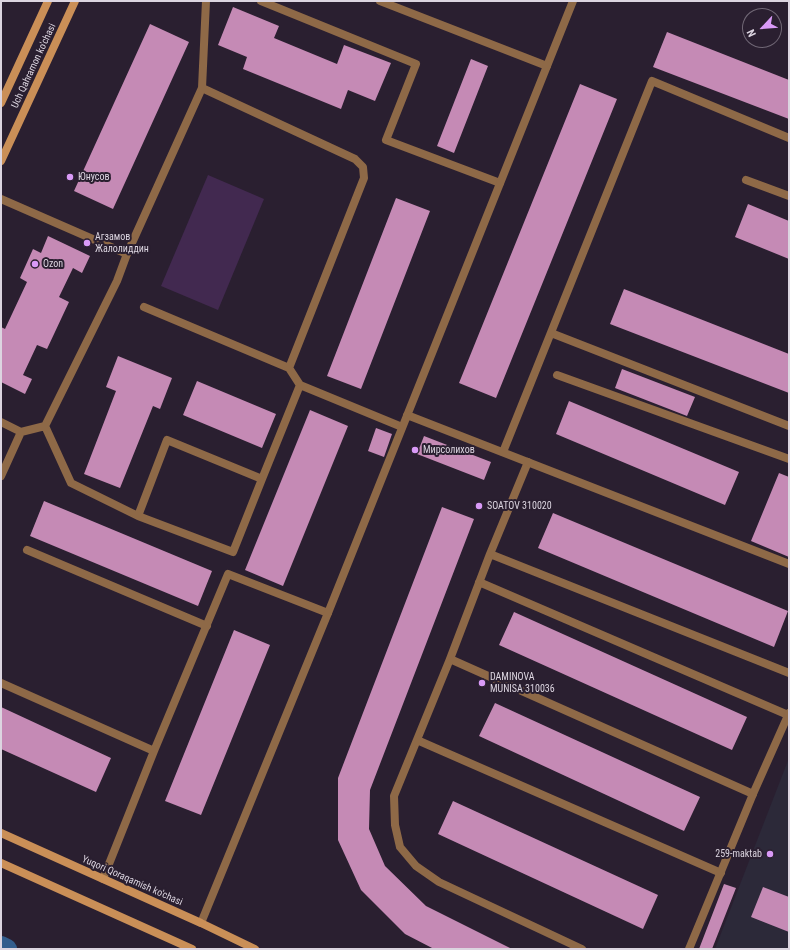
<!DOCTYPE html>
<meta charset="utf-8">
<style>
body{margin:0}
#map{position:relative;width:790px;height:950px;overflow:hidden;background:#2a1f30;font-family:"Roboto Condensed",sans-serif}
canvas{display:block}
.frame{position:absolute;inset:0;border:2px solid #dcd5e0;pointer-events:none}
.north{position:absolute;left:742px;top:8px;width:40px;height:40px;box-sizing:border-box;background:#2a1f30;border:1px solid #716876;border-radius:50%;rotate:244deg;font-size:11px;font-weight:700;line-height:16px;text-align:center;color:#dcd5e0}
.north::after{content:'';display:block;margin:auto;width:14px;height:18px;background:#d99af7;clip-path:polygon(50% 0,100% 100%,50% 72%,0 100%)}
</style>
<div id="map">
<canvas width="790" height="950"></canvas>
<div class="frame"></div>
<div class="north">N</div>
</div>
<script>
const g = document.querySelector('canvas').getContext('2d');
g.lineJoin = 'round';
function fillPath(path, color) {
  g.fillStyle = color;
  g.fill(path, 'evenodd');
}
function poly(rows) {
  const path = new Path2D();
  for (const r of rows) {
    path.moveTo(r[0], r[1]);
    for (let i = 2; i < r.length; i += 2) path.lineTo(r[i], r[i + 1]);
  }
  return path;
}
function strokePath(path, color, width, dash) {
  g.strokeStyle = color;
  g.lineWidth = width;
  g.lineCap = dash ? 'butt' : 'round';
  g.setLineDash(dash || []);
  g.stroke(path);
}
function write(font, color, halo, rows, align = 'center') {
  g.font = font + ' "Roboto Condensed",sans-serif';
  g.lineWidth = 4;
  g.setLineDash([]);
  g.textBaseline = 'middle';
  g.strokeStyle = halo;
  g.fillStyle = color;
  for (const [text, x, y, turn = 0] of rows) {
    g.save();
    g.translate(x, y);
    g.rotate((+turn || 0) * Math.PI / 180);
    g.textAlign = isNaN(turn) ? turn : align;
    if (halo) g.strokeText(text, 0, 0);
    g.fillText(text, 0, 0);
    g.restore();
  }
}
const commercial = poly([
 [789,758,789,949,715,949]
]);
const green = poly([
 [208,175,264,199,218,310,161,286]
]);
const canal = poly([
 [1,946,7,949]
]);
const building = poly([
 [233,7,279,26,274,38,337,64,344,45,391,63,375,101,348,90,341,109,243,69,247,57,218,45],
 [150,24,189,42,113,209,74,191],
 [667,32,789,80,789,119,653,67],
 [471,59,488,66,454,153,437,146],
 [580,84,617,99,496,398,459,383],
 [396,198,430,211,361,389,327,376],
 [748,204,789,221,789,259,735,237],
 [48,236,90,256,82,273,73,268,59,297,69,302,47,349,37,345,23,375,32,379,25,394,1,382,1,327,5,329,27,282,20,278,33,249,41,253],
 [624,289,789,354,789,393,610,324],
 [118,356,172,378,160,409,153,406,120,488,84,474,116,391,106,387],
 [622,369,695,397,687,416,615,388],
 [197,381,276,414,262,448,183,415],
 [569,401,739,472,725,505,556,434],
 [310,410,348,426,283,586,245,570],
 [376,428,392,434,384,457,368,451],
 [424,436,491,462,484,480,417,454],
 [779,473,789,477,789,557,751,541],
 [44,501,212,571,198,606,30,536],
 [442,507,474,519,370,790,369,829,385,866,426,906,512,949,434,949,405,934,361,890,338,840,338,778],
 [553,513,788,611,774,647,538,548],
 [514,612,747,717,732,750,499,645],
 [234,630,270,645,201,815,165,801],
 [495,703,700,797,684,831,479,736],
 [1,707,111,758,96,792,1,749],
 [453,801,658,895,643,929,438,834],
 [724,884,736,888,712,949,699,949],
 [763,887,789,897,789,932,751,917]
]);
const lane = poly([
 [261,1,416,64,386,140,500,183],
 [380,1,547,66],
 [202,88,342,153,355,159,363,167,364,178,289,368,300,385,402,427],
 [746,180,789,196],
 [1,199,127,254],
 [144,307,289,368],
 [551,333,789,426],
 [557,375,789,459],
 [1,422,21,432,45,426,117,281,127,254,202,88,206,1],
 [45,426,71,483,138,516,233,552,262,479,167,440,138,516],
 [503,452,652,81,789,138],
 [528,462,490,554,450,659,394,796,395,825,400,847,416,866,439,882,582,949],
 [1,476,21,432],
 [262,479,300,385],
 [27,550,207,626],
 [490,554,789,673],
 [479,582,788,715],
 [450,659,753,794],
 [1,683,154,751,228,574,328,613],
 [417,740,721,873],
 [103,879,154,751]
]);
const street = poly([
 [407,415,789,564],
 [201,923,328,613,573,1],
 [689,949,753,794,789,713]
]);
const secondary = poly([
 [1,103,48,1],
 [1,161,75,1],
 [1,833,201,923,255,949],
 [1,863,192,949]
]);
const markers = [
 [70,177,4,"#d99af7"],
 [87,243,4,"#d99af7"],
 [35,264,4,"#d99af7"],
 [415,450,4,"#d99af7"],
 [479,506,4,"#d99af7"],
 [482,683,4,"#d99af7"],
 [770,854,4,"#d99af7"]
];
const streetNames = [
 ["Uch Qahramon ko'chasi",34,66,-65],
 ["Yuqori Qoraqamish ko'chasi",132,881,24]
];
const poiNames = [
 ["Юнусов",78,177],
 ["Агзамов",95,237],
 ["Жалолиддин",95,249],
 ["Ozon",43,264],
 ["Мирсолихов",423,450],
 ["SOATOV 310020",487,506],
 ["DAMINOVA",490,677],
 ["MUNISA 310036",490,689],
 ["259-maktab",762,854,"right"]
];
fillPath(commercial, '#2c2939');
fillPath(green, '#422950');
strokePath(canal, '#335d8c', 20);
fillPath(building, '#c58ab5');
strokePath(lane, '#8e6947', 8);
strokePath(street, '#8e6947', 8);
strokePath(secondary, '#ca8f57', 8);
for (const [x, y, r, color] of markers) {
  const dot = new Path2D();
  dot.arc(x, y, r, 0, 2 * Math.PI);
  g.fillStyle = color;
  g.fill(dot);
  strokePath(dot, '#2a1f30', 1.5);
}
write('10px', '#dcd5e0', '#2a1f30', streetNames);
write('10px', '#dcd5e0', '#2a1f30', poiNames, 'left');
</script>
